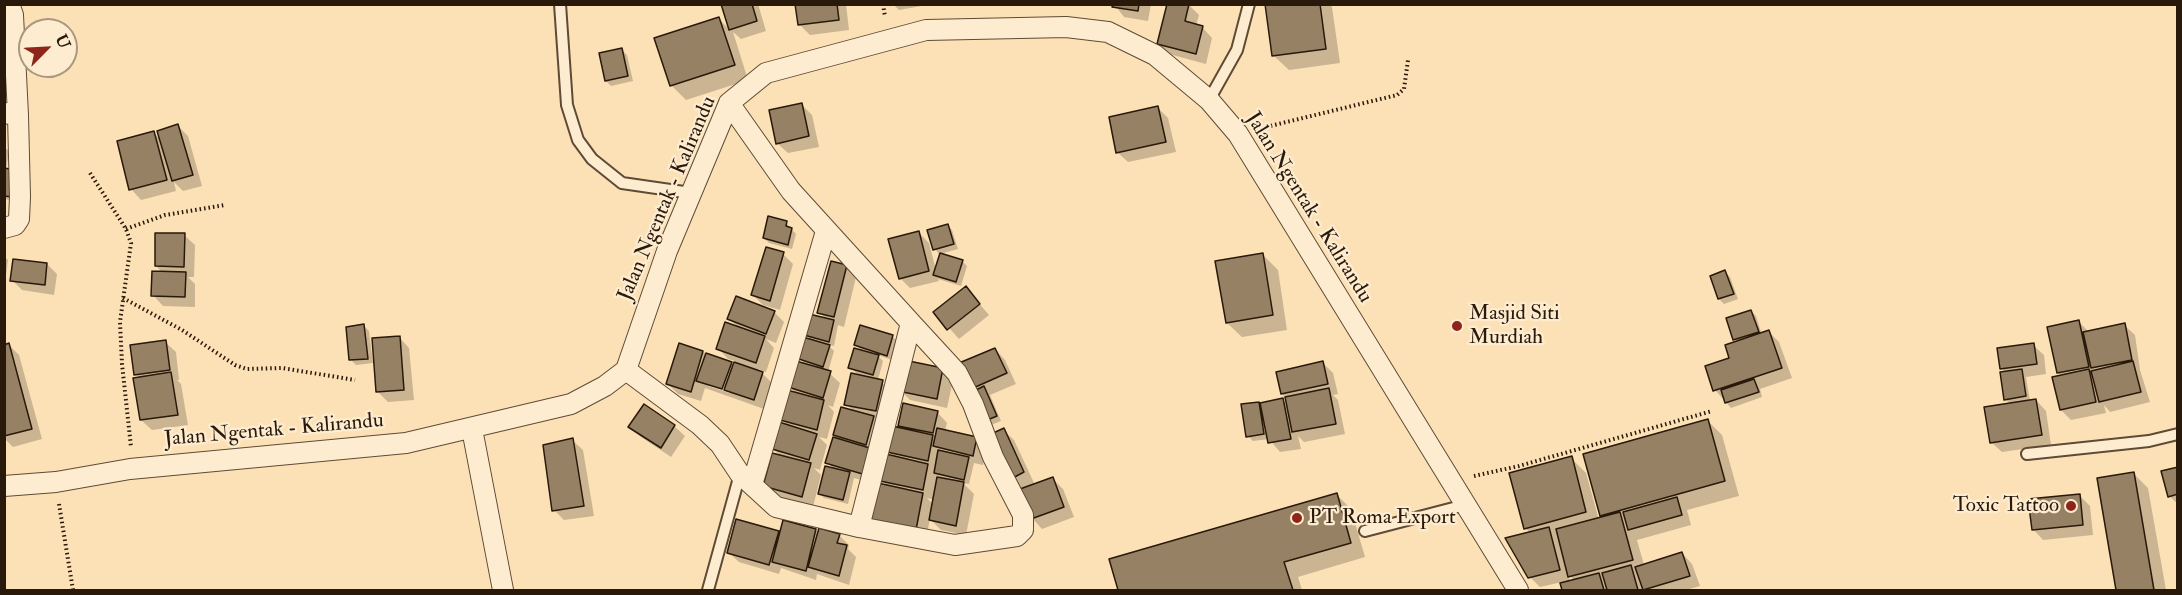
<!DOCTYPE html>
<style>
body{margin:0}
#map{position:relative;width:2182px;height:595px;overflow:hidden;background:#fde1b6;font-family:"IM FELL Double Pica",serif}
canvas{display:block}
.frame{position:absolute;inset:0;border:6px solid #29190b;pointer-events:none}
.north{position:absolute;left:18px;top:18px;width:60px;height:60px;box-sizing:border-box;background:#feecd0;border:2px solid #a99881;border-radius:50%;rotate:66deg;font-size:16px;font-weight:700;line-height:24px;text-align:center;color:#29190b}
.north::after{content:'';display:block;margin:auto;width:21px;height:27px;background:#8f2418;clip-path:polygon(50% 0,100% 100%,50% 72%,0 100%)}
</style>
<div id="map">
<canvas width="2182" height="595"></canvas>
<div class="frame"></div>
<div class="north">U</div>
</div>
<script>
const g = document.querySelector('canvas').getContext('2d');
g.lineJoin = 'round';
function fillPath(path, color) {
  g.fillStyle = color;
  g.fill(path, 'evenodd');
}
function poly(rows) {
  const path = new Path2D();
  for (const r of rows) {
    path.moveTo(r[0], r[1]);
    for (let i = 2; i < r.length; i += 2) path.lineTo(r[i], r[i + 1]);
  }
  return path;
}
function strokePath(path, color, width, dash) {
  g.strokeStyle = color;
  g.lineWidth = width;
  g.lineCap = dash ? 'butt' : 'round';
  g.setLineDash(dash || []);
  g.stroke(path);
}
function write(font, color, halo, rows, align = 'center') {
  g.font = font + ' "IM FELL Double Pica",serif';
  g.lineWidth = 4.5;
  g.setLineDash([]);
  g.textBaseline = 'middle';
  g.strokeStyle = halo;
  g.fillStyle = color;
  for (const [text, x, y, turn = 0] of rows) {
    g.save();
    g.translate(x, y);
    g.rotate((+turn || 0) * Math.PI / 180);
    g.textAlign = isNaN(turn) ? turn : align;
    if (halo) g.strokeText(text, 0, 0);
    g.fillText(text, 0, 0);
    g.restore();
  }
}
const shadow = poly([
 [722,4,758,4,766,31,741,39,733,32,748,80,686,100,671,85,719,19,731,31],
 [797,4,846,4,849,30,810,35,799,24],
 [893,4,933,4,899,10],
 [1114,4,1151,4,1148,21,1124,17],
 [1266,4,1329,4,1332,7,1340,63,1289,70,1274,56],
 [1189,5,1199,15,1196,26,1202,27,1212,38,1206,64,1169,54,1158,44],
 [622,50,627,55,633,81,611,86,606,81],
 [801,104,812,115,819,147,788,153,777,143],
 [1158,108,1168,118,1176,152,1128,162,1117,152],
 [178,126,188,136,202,186,183,191,174,182,176,191,141,200,131,189,154,133,161,140],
 [4,147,9,151,6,170,17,201,4,199],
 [786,223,796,234,792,249,769,243,764,238],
 [947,225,952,230,958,249,940,254,962,261,967,266,961,286,938,279,939,281,910,288,900,278,919,233,929,243,936,270,940,255,935,249],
 [184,235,195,245,194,277,188,277,195,284,195,307,163,306,153,295,163,273,156,266],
 [783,254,793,264,780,310,763,305,753,295],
 [1263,255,1278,270,1287,330,1242,337,1227,323],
 [4,256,8,260,5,283,4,283],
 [47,264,57,274,54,295,22,290,12,280],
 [846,266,856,277,844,327,838,325,834,346,827,344,834,351,828,372,840,383,833,407,828,405,834,412,827,439,819,437,827,445,820,470,814,468,821,475,813,507,775,496,764,486,782,457,773,449,789,427,781,419,798,395,790,387,806,365,798,357,813,342,805,334,827,320,819,312],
 [1725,272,1730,277,1738,299,1724,304,1719,299,1711,277],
 [966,288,989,315,959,339,935,312],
 [1751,311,1756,316,1762,335,1769,332,1779,342,1792,378,1760,389,1762,397,1731,408,1715,390,1707,367,1731,359,1738,343,1728,319],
 [774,312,784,322,776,343,766,339,774,348,766,372,758,369,773,384,764,409,705,388,701,401,678,394,668,384,703,352,734,366,735,361,728,359,718,348,739,328,729,319],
 [708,383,730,390,729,393,708,386],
 [2079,322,2089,332,2124,325,2135,335,2140,370,2150,402,2110,412,2104,405,2106,413,2071,420,2061,410,2062,376,2058,373],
 [364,326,369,331,373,363,356,365,351,360],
 [892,336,897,341,892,360,877,355,883,361,878,380,892,391,886,421,874,418,883,428,876,484,854,478,848,504,824,498,819,493,835,470,827,462,841,441,835,435,854,412,846,404,859,376,850,367,863,352,856,345],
 [399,337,409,348,414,400,388,402,378,392],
 [165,342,176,352,179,380,177,380,181,384,188,425,152,430,141,420,140,379,136,374],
 [9,345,19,355,42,439,13,447,4,438,4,346],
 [2033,345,2044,355,2046,374,2026,377,2030,401,2036,400,2046,411,2051,445,2002,452,1991,442,2011,404,2005,399,2006,373,2002,368],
 [995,349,1005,360,1016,384,990,395,1001,421,991,425,972,388],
 [1323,363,1333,373,1338,394,1333,395,1338,400,1345,434,1304,442,1298,436,1301,449,1280,452,1269,439,1253,441,1248,436,1258,403,1263,408,1283,400,1289,406,1282,393],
 [943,369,953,380,947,408,910,400,900,390],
 [937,412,947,423,945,431,976,439,986,449,983,465,974,463,969,484,963,483,974,494,966,535,941,530,930,519,926,539,882,530,888,487,882,480,895,458,889,452,905,431,900,425],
 [927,498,935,500,934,505],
 [1707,420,1722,435,1739,496,1687,510,1691,525,1637,540,1644,565,1682,553,1692,564,1700,586,1686,590,1564,590,1562,582,1540,587,1530,577,1531,533,1525,528,1571,458,1586,473,1599,520,1604,518,1601,515],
 [1568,574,1575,581,1570,582],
 [674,426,685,436,671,457,641,437,630,427],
 [1003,430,1014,440,1035,485,1053,479,1063,489,1074,517,1042,529,1032,518,1010,479],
 [572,440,583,450,594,516,564,520,554,510],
 [2178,469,2178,504,2169,496],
 [2133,473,2148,488,2166,590,2118,590,2099,479],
 [1336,494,1351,509,1365,557,1298,577,1302,590,1120,590,1111,560],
 [2079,495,2090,506,2093,535,2043,540,2033,529],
 [816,530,819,533,839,535,849,545,848,549,856,557,849,585,817,574,816,580,781,568,779,574,739,562,728,552,778,532,781,535]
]);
const building = poly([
 [721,4,752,4,757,21,729,30,721,4],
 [795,4,837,4,839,20,798,25,795,4],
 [1113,4,1139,4,1138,11,1112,7,1113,4],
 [1167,4,1189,4,1185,21,1203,26,1196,54,1157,44,1167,4],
 [1265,4,1320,4,1326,49,1272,56,1265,4],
 [719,17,735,65,670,86,654,38,719,17],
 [622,48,628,76,605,81,599,53,622,48],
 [802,103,809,136,776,144,769,110,802,103],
 [1158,106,1166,142,1116,153,1109,117,1158,106],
 [178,124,193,175,172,181,157,131,178,124],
 [154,131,167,180,129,190,117,141,154,131],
 [4,168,16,170,13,197,4,196,4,168],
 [768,216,787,221,786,226,792,228,788,245,763,238,768,216],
 [948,224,954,244,933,250,927,230,948,224],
 [919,231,929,271,899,279,888,239,919,231],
 [155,233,185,233,184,267,155,266,155,233],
 [766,247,784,252,770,301,751,295,766,247],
 [940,253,963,260,956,282,933,275,940,253],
 [1263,253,1273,315,1226,323,1215,261,1263,253],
 [13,259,47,263,45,285,10,281,13,259],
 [831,261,847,265,834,317,817,313,831,261],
 [1725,270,1734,294,1718,299,1710,276,1725,270],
 [152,271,186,272,185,297,151,296,152,271],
 [966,286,980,304,947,330,933,312,966,286],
 [736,296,775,311,766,334,727,319,736,296],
 [1751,310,1759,332,1733,340,1726,318,1751,310],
 [809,314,834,320,829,342,804,335,809,314],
 [2079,320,2089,367,2057,373,2047,327,2079,320],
 [725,322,765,336,756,363,716,349,725,322],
 [2125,323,2132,360,2091,368,2083,332,2125,323],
 [364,324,368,359,349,360,346,327,364,324],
 [860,325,893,335,887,356,854,345,860,325],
 [1769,330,1782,368,1713,391,1705,366,1729,358,1725,345,1769,330],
 [400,336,404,390,376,392,372,338,400,336],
 [803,337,830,345,823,367,796,358,803,337],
 [166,340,170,370,134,375,130,345,166,340],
 [9,343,32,429,4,436,4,345,9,343],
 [679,343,703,351,691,392,666,384,679,343],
 [2034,343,2037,364,2000,369,1997,348,2034,343],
 [854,348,879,355,873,375,848,368,854,348],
 [995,348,1007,373,971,389,959,363,995,348],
 [706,353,732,362,722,389,696,381,706,353],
 [904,360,943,368,937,399,898,391,904,360],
 [796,361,831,371,823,398,788,387,796,361],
 [1323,361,1328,384,1281,394,1276,372,1323,361],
 [2133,361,2141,392,2099,402,2091,371,2133,361],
 [734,362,763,372,754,400,724,390,734,362],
 [2022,369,2026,396,2004,400,2000,372,2022,369],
 [2089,369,2096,402,2060,410,2052,377,2089,369],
 [171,372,178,415,140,420,133,378,171,372],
 [851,373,883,380,876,411,844,405,851,373],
 [1754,379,1759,392,1725,403,1721,390,1754,379],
 [984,386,997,416,985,421,972,392,984,386],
 [1329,388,1336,424,1292,432,1285,397,1329,388],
 [787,390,824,400,817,430,780,420,787,390],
 [1283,398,1291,439,1268,443,1260,403,1283,398],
 [2036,399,2042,435,1990,443,1984,407,2036,399],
 [1259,402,1264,434,1246,437,1241,404,1259,402],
 [903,403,938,411,933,433,898,426,903,403],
 [644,404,675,425,661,448,628,427,644,404],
 [841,407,874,416,866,445,833,435,841,407],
 [1708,419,1725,481,1600,516,1583,454,1708,419],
 [779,422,817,434,809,460,772,449,779,422],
 [892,426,933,435,928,461,887,452,892,426],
 [937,428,977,437,973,456,933,446,937,428],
 [1004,428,1024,472,1009,480,989,435,1004,428],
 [833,437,873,449,866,475,825,463,833,437],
 [573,438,584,506,552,511,543,445,573,438],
 [938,450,969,457,964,480,934,473,938,450],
 [772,453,811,463,802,497,763,486,772,453],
 [886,454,928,464,923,490,880,481,886,454],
 [1572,456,1586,512,1524,529,1509,473,1572,456],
 [825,466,850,472,843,500,818,494,825,466],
 [2178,467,2178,494,2168,497,2161,471,2178,467],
 [2134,472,2154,590,2116,590,2097,478,2134,472],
 [937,477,964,482,956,526,929,520,937,477],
 [1053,477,1064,507,1031,519,1020,489,1053,477],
 [878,483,923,493,916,530,870,520,878,483],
 [1337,493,1351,543,1284,562,1293,590,1118,590,1109,559,1337,493],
 [2080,494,2083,525,2032,530,2028,499,2080,494],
 [1677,497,1682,515,1628,530,1623,512,1677,497],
 [1620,512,1633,560,1568,577,1556,529,1620,512],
 [736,519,779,531,769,565,727,553,736,519],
 [783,520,816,529,806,571,772,562,783,520],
 [1549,527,1560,570,1528,578,1505,538,1549,527],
 [819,528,840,534,837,543,847,545,839,576,808,567,819,528],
 [1682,552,1690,576,1643,590,1635,567,1682,552],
 [1631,565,1638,590,1607,590,1602,573,1631,565],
 [1599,573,1604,590,1562,590,1560,583,1599,573]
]);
const path = poly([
 [883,4,885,17],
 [1262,128,1397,95,1404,89,1408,60],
 [90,173,126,229,131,243,120,322,122,364,131,447],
 [126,229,165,215,225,205],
 [123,298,182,330,235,365,247,369,282,368,355,380],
 [1474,476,1519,466,1712,411],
 [59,504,73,590]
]);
const service = poly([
 [560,4,567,105,578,140,592,159,622,183,691,193],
 [1209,100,1237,50,1249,4],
 [2027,454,2149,441,2178,434],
 [1365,531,1465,505],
 [708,590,740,474]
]);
const minor = poly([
 [9,4,13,15,18,115],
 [4,113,18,115,20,197,19,219,15,225,4,228],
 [626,370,700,425,720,444,740,474,776,507,859,527,911,323,791,191,729,103],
 [472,429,503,590],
 [752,485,826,231],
 [4,486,56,482,130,469,406,443,571,404,605,386,626,370,667,251,729,103,766,73,926,30,1066,27,1108,32,1155,55,1209,100,1238,134,1518,590],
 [859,527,955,545,1017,536,1023,530,1023,515,993,457,973,404,957,373,911,323]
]);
const markers = [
 [1457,326,6,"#8f2418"],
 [2071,506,6,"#8f2418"],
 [1297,518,6,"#8f2418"]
];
const streetNames = [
 ["Jalan Ngentak - Kalirandu",668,199,-67],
 ["Jalan Ngentak - Kalirandu",1308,208,58],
 ["Jalan Ngentak - Kalirandu",274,431,-5]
];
const poiNames = [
 ["Masjid Siti",1469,314],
 ["Murdiah",1469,338],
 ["Toxic Tattoo",2059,506,"right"],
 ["PT Roma Export",1309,518]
];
fillPath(shadow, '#0003');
fillPath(building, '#978164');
strokePath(building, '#29190b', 1.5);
strokePath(service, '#5e4b36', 14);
strokePath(minor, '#5e4b36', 22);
strokePath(path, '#29190b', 4, [1.5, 3]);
strokePath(service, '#feecd0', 10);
strokePath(minor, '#feecd0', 20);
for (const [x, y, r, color] of markers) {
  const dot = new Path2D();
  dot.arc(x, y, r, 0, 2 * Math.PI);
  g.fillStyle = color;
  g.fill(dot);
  strokePath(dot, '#feecd0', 2);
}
write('21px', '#29190b', '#feecd0', streetNames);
write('21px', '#29190b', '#feecd0', poiNames, 'left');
</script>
